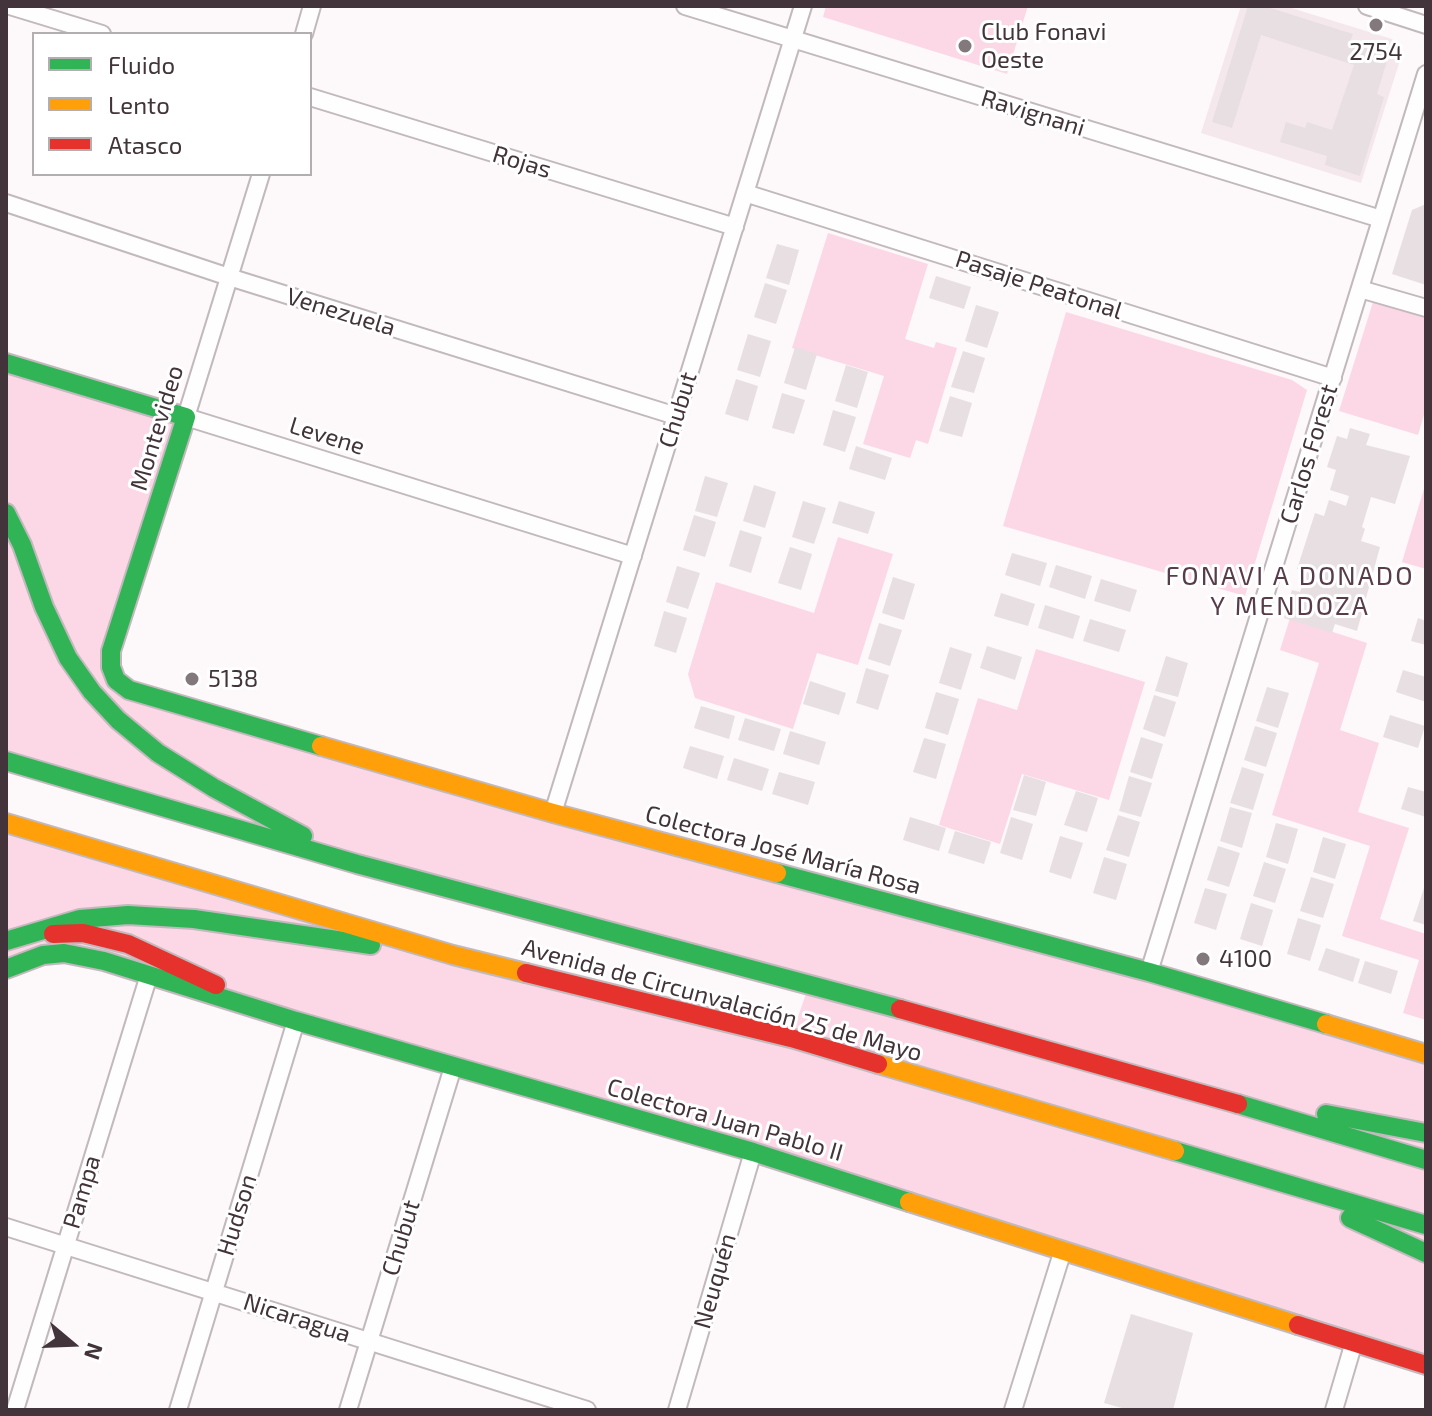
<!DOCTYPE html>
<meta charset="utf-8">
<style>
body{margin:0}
#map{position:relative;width:1432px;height:1416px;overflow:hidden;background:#fdf8fa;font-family:"Exo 2",sans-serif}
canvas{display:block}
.frame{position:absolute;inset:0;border:8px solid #42343a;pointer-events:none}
.legend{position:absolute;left:32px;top:32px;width:280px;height:144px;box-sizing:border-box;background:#fff;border:2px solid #b3aeb0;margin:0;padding:10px 14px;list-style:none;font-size:24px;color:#42343a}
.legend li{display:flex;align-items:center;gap:16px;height:40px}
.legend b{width:40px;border:2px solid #b3aeb0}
.north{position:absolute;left:32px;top:1304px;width:80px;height:80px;-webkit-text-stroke:6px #fff;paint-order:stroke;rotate:109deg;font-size:22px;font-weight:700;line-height:32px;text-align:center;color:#42343a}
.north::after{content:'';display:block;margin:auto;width:28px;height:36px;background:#42343a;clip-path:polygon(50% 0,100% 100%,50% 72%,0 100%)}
</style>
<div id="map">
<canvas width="1432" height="1416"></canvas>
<div class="frame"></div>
<ul class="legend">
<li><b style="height:10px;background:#30b455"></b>Fluido</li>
<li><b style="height:10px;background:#ff9f0a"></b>Lento</li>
<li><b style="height:10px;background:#e5322d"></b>Atasco</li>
</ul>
<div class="north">N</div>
</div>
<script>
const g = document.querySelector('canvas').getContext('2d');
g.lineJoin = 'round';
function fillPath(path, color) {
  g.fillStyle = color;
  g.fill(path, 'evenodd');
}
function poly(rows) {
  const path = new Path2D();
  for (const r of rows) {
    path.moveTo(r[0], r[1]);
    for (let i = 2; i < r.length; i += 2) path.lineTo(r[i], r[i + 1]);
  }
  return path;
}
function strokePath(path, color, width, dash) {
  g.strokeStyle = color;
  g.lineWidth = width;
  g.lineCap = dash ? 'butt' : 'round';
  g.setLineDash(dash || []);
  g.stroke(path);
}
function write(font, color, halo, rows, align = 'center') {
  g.font = font + ' "Exo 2",sans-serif';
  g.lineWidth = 6;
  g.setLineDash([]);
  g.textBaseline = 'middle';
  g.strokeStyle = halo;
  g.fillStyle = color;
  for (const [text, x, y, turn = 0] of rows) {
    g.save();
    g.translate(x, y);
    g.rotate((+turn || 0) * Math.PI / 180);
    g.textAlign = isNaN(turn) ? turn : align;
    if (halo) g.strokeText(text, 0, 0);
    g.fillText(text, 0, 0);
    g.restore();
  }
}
const built = poly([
 [1241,6,1285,6,1392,39,1402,54,1361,183,1201,133]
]);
const green = poly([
 [826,6,1028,6,1007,74,823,17],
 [828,233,928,264,905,339,934,348,936,342,957,348,928,444,916,440,910,458,863,444,884,376,792,348],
 [1373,302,1426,318,1426,408,1418,435,1339,411],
 [1066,312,1292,380,1307,390,1245,596,1003,526],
 [6,363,186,417,111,651,115,679,1426,1054,1426,1365,104,961,6,969,6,823,791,1037,809,985,6,761],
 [1426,482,1426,569,1402,562],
 [838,537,893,554,858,665,817,653,793,729,695,698,688,674,716,582,814,613],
 [1290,618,1367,643,1340,730,1379,743,1358,812,1409,828,1380,919,1426,934,1426,1020,1403,1013,1419,960,1342,936,1370,846,1272,815,1319,663,1280,650],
 [1036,649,1145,682,1109,800,1022,774,1000,844,939,825,978,698,1017,710]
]);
const building = poly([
 [1248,6,1264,6,1353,34,1350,42,1389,54,1377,94,1384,97,1360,176,1325,165,1327,156,1280,142,1286,122,1305,128,1307,122,1332,130,1354,65,1261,35,1232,128,1212,122],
 [1426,204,1424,264,1426,285,1392,274,1412,210],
 [777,244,799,250,789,285,766,278],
 [936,276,971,287,964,309,929,298],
 [765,283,787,290,776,324,754,317],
 [976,305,999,312,987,348,965,341],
 [748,334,771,341,760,377,737,370],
 [795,347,817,354,806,390,784,383],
 [963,351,985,358,974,393,951,387],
 [846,365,868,372,857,408,835,401],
 [736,379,758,386,748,421,725,414],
 [782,393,805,400,794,434,772,428],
 [950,396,972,403,962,437,939,431],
 [833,410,856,417,845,452,823,445],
 [1350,428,1370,434,1366,445,1410,456,1395,504,1371,497,1362,527,1365,529,1361,541,1380,547,1357,631,1335,624,1332,633,1284,618,1292,590,1300,592,1307,572,1297,569,1315,513,1324,516,1329,500,1346,506,1349,496,1330,490,1336,470,1327,467,1337,436,1347,439],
 [856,446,892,458,885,480,849,469],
 [705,476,728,483,717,517,695,511],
 [754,485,776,492,765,528,743,521],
 [803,501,826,508,814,544,792,537],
 [839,501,875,512,868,534,832,523],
 [694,515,716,522,705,557,683,550],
 [740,530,762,537,751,573,729,566],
 [790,547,812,554,801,590,778,583],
 [1012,553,1047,563,1040,586,1005,575],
 [1056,565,1092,576,1085,599,1049,587],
 [677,566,700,573,688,609,666,602],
 [893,577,915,584,904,620,882,613],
 [1101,579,1137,590,1130,612,1094,601],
 [1001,593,1035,604,1028,626,994,616],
 [1045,605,1080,616,1073,639,1038,628],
 [664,611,687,618,676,653,654,646],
 [1418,618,1426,621,1426,645,1411,641],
 [1090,619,1126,630,1119,652,1083,641],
 [879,623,902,630,890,666,868,659],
 [987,646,1022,657,1015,680,980,668],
 [950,647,972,654,961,690,939,683],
 [1166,656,1188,663,1178,697,1155,691],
 [866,668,889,675,878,710,856,703],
 [1403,670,1426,677,1426,702,1396,692],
 [810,681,846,693,839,715,803,704],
 [1267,687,1289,693,1278,728,1256,721],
 [936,692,959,699,948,735,925,728],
 [1154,695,1176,702,1165,737,1143,729],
 [701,706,735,716,729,739,694,728],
 [1390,715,1425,726,1418,748,1383,737],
 [745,718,781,729,774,751,738,740],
 [1255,726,1277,733,1266,767,1244,760],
 [790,731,826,742,819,765,783,754],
 [1141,737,1163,744,1152,779,1130,772],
 [924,738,946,744,936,779,913,772],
 [690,746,724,756,717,779,683,768],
 [734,758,769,769,762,791,727,780],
 [1242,767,1264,774,1253,810,1230,803],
 [779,772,815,782,808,805,772,794],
 [1024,775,1046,782,1036,816,1013,810],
 [1129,776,1152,783,1141,817,1119,811],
 [1408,787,1426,792,1426,817,1401,809],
 [1076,791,1098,798,1087,832,1064,825],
 [1230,807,1252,813,1242,848,1220,841],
 [1118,815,1140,822,1129,857,1106,850],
 [910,817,946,828,939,851,903,840],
 [1011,817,1033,824,1022,860,1000,853],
 [1276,823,1298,829,1288,864,1266,857],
 [955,831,991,842,984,864,948,853],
 [1060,836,1083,843,1071,879,1049,872],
 [1323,837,1346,844,1335,879,1313,872],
 [1218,846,1240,853,1229,887,1207,880],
 [1104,857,1127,864,1116,900,1093,893],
 [1264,862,1286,869,1275,903,1253,896],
 [1311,877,1334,884,1323,918,1300,911],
 [1426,882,1426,925,1413,921],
 [1205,888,1227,894,1216,930,1194,923],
 [1251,903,1273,910,1262,946,1240,939],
 [1298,918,1321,925,1310,961,1287,954],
 [1326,948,1360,959,1353,982,1318,970],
 [1365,961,1398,971,1391,994,1358,983],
 [1131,1314,1193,1333,1173,1410,1129,1410,1104,1403]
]);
const street = poly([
 [10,6,102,34],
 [685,6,1381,219],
 [1367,6,1426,25],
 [304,34,312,6],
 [310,97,735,227],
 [261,174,186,417,633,556],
 [745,193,1333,378],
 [6,203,229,277,676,416],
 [1360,289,1426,308],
 [553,813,803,6],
 [1149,972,1426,74],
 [6,1227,587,1410],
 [15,1410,149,975],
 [178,1410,296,1021],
 [348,1410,453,1067],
 [677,1410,753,1152],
 [1013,1410,1063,1250],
 [1334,1410,1354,1342]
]);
const fast = poly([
 [6,363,186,417,111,651,111,667,116,680,129,690,321,746],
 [6,513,22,545,44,607,68,658,92,692,118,720,158,753,214,788,303,836],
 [6,761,357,864,900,1009],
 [777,873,1149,972,1326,1024],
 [6,941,80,919,128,915,194,919,371,945],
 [6,969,43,955,64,953,104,961,296,1021,753,1152,909,1202],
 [1238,1104,1426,1160],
 [1326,1114,1426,1133],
 [1175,1151,1426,1225],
 [1350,1218,1426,1253]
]);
const slow = poly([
 [321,746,553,813,777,873],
 [6,823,453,955,526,973],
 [1326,1024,1426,1054],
 [878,1064,1175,1151],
 [909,1202,1298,1325]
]);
const jam = poly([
 [53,934,83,933,128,944,216,985],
 [526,973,791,1038,878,1064],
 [900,1009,1238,1104],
 [1298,1325,1426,1365]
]);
const markers = [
 [1376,25,8,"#83797d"],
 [965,46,8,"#83797d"],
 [192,679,8,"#83797d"],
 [1203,959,8,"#83797d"]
];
const poiNames = [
 ["Club Fonavi",981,32],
 ["Oeste",981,60],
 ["2754",1376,52,"center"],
 ["5138",208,679],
 ["4100",1219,959]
];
const streetNames = [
 ["Ravignani",1033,113,17],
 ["Rojas",522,162,17],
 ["Pasaje Peatonal",1039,285,18],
 ["Venezuela",341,312,17],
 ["Chubut",678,410,-73],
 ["Montevideo",157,428,-73],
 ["Levene",327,436,17],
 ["Carlos Forest",1309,454,-73],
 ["Colectora José María Rosa",783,850,15],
 ["Avenida de Circunvalación 25 de Mayo",722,1000,15],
 ["Colectora Juan Pablo II",725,1120,16],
 ["Pampa",82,1192,-73],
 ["Hudson",237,1215,-73],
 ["Chubut",401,1238,-73],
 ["Neuquén",715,1281,-74],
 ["Nicaragua",297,1318,18]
];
const neighbourhoodNames = [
 ["FONAVI A DONADO",1290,576],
 ["Y MENDOZA",1290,606]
];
fillPath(built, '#f4e8ed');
fillPath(green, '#fcd8e7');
fillPath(building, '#e8dfe2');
strokePath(street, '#c2b9bd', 20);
strokePath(fast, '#c2b9bd', 22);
strokePath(slow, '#c2b9bd', 22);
strokePath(jam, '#c2b9bd', 22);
strokePath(street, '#fffefe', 16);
strokePath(fast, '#30b455', 18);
strokePath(slow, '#ff9f0a', 18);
strokePath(jam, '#e5322d', 18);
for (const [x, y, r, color] of markers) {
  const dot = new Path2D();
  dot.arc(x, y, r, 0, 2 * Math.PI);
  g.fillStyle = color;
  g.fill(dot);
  strokePath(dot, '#fff', 3);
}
write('24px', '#42343a', '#fff', poiNames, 'left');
write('24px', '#42343a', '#fff', streetNames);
g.letterSpacing = '2px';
write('26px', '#583c49', '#fff', neighbourhoodNames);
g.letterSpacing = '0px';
</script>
